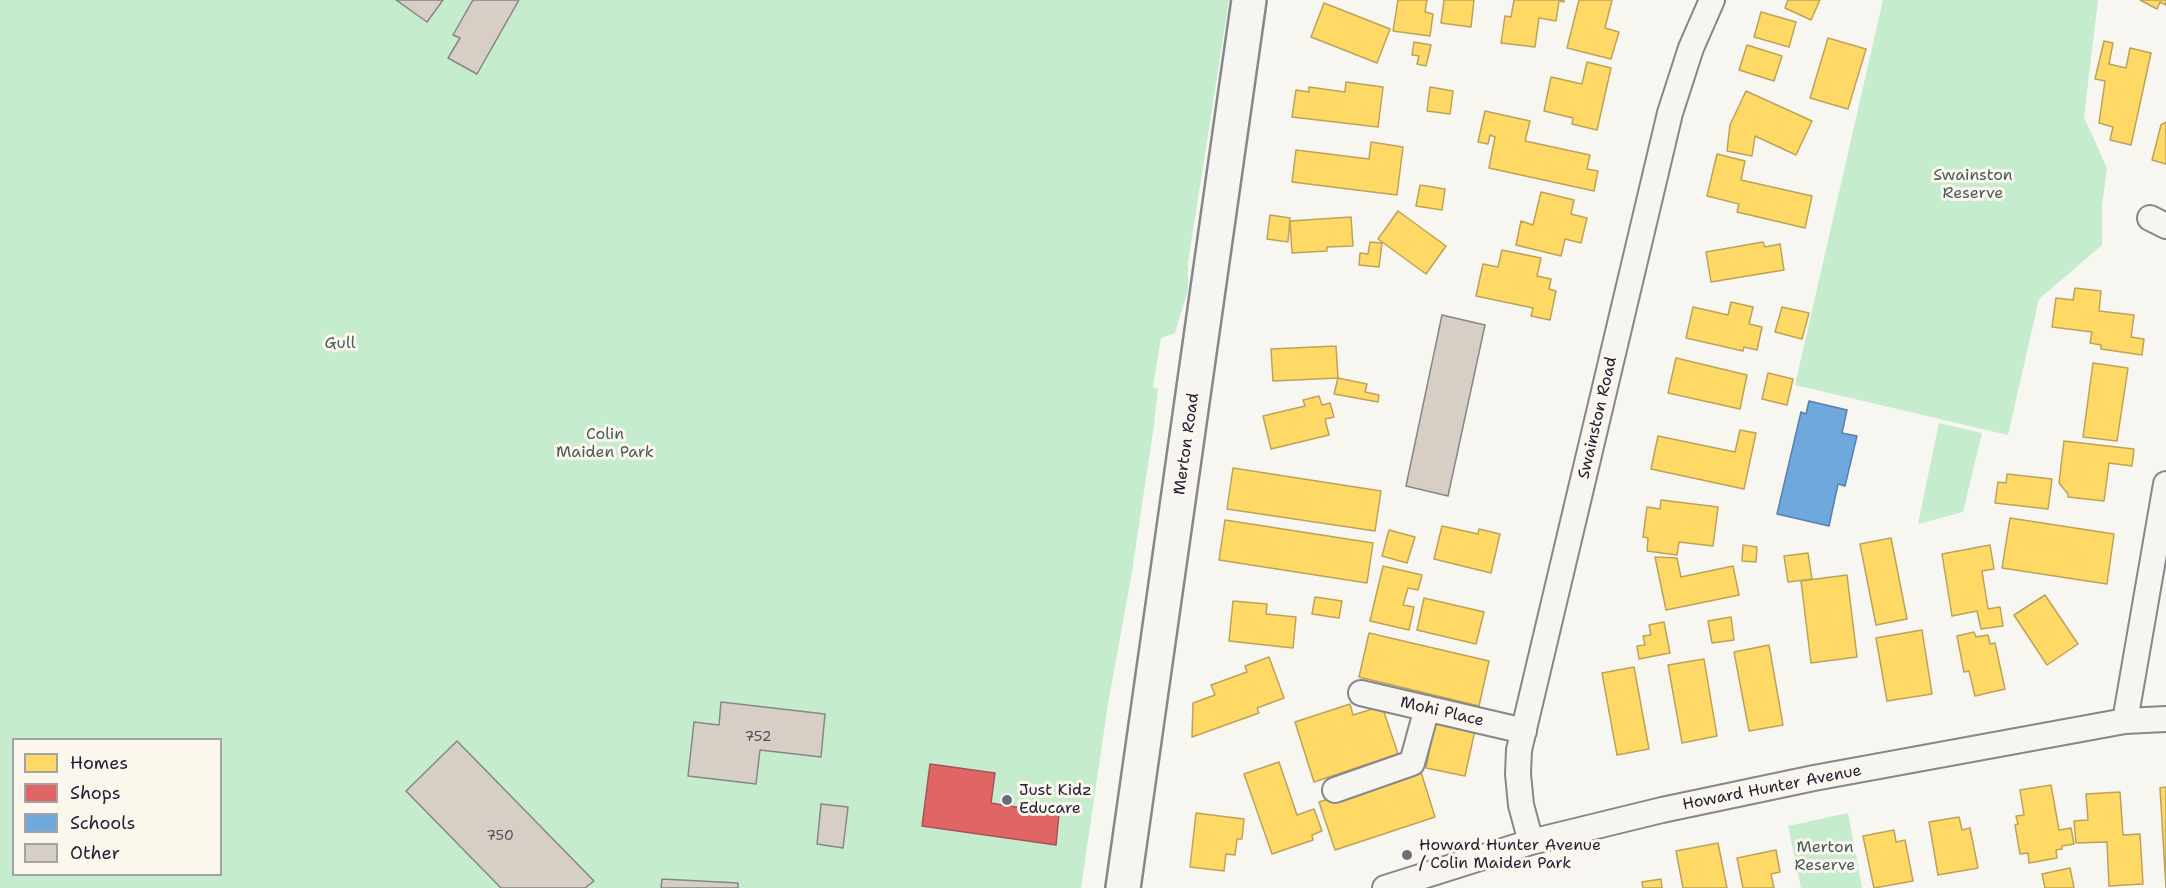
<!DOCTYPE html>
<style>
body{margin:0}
#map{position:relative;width:2166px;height:888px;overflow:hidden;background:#f8f6f0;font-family:"Shantell Sans",sans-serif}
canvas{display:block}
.legend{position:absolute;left:12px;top:738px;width:210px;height:138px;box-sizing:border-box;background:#fbf7ec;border:2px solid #a4a2a5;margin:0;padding:8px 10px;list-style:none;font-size:18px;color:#22223b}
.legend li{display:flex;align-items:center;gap:12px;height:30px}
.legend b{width:30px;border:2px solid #a4a2a5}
</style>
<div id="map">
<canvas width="2166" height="888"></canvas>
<ul class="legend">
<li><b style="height:16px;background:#ffd966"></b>Homes</li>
<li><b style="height:16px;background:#e06666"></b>Shops</li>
<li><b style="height:16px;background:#6fa8dc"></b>Schools</li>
<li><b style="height:16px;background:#d7cec5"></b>Other</li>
</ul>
</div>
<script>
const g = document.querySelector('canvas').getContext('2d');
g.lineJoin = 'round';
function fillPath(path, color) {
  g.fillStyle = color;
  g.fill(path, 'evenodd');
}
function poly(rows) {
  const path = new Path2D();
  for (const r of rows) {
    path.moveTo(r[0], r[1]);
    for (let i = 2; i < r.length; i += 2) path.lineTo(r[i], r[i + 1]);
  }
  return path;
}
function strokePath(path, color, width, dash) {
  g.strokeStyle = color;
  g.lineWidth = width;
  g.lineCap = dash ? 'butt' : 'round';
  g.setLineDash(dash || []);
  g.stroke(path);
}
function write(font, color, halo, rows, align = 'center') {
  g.font = font + ' "Shantell Sans",sans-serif';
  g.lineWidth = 6;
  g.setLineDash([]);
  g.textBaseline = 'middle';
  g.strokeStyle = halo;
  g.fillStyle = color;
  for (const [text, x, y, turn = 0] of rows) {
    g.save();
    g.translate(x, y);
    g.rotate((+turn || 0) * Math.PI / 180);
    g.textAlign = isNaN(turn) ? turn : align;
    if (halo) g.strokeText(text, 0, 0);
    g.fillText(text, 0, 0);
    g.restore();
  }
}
const green = poly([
 [0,0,1229,0,1188,263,1188,290,1175,333,1161,338,1153,387,1158,389,1154,425,1131,578,1108,704,1081,888,0,888],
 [14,740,220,740,220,874,14,874],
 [1883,0,2098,0,2084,117,2107,168,2102,206,2102,245,2039,299,2008,435,1795,385],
 [1939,423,1982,433,1963,512,1918,524],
 [1848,813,1862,888,1801,888,1788,826]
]);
const homes = poly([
 [1398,0,1427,0,1425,12,1433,14,1430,36,1393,31,1398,0],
 [1444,0,1474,0,1471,27,1441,23,1444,0],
 [1514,0,1564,0,1564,2,1559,1,1556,21,1539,18,1535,47,1501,43,1505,16,1511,17,1514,0],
 [1579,0,1612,0,1605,28,1619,32,1611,59,1567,48,1579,0],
 [1788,0,1820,0,1811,20,1785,8,1788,0],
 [2140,0,2166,0,2166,5,2160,2,2157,9,2140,0],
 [1324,3,1390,29,1377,63,1311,37,1324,3],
 [1761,12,1796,22,1789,47,1754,37,1761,12],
 [1828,38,1866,49,1848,109,1810,98,1828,38],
 [2104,41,2113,43,2109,64,2126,68,2130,48,2151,53,2131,145,2110,140,2113,127,2099,123,2105,81,2095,79,2104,41],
 [1414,42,1431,45,1426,66,1417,64,1419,56,1412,55,1414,42],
 [1747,45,1782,56,1774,81,1739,70,1747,45],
 [1587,62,1611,68,1597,130,1572,124,1573,118,1544,111,1551,77,1582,84,1587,62],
 [1346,82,1383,87,1378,127,1292,117,1296,90,1309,92,1309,87,1345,92,1346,82],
 [1430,87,1453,91,1450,114,1427,111,1430,87],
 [1746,91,1812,121,1796,155,1755,136,1752,156,1727,151,1730,125,1746,91],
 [1485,111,1530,121,1525,141,1590,155,1587,169,1598,171,1594,191,1489,168,1495,137,1490,135,1488,144,1478,142,1485,111],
 [2166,122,2166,164,2152,160,2161,125,2166,122],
 [1371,142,1403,147,1397,195,1292,182,1296,150,1369,159,1371,142],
 [1717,154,1745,161,1741,180,1812,196,1805,228,1737,212,1739,204,1707,196,1717,154],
 [1420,185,1445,189,1442,210,1416,206,1420,185],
 [1541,192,1574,200,1571,214,1587,218,1581,243,1565,239,1561,256,1516,245,1521,221,1533,225,1541,192],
 [1398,211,1446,246,1426,274,1378,239,1398,211],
 [1270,215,1290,218,1288,242,1267,239,1270,215],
 [1351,217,1353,246,1327,247,1327,251,1292,253,1290,221,1351,217],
 [1370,242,1382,243,1379,267,1359,265,1360,253,1368,254,1370,242],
 [1763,242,1765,247,1780,244,1784,270,1711,282,1706,252,1763,242],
 [1502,250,1541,258,1537,276,1551,279,1549,289,1556,291,1550,320,1531,316,1533,308,1476,296,1483,264,1498,267,1502,250],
 [2075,288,2101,291,2099,311,2134,315,2131,337,2144,339,2142,355,2101,349,2101,345,2090,343,2092,332,2052,327,2056,298,2073,300,2075,288],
 [1731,302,1753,307,1749,324,1762,327,1757,350,1744,347,1743,351,1686,338,1693,307,1728,315,1731,302],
 [1782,307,1809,313,1802,339,1775,332,1782,307],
 [1336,346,1338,378,1273,381,1271,349,1336,346],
 [1676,358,1747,375,1740,409,1668,393,1676,358],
 [2093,363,2128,368,2117,441,2083,437,2093,363],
 [1768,373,1793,379,1787,405,1762,399,1768,373],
 [1338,378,1367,384,1365,392,1379,395,1378,402,1334,394,1338,378],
 [1319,396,1322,405,1330,403,1334,417,1325,419,1329,435,1271,449,1263,416,1305,406,1303,400,1319,396],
 [1740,430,1756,433,1744,489,1651,469,1658,436,1735,452,1740,430],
 [2064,441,2134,449,2132,466,2109,463,2104,501,2068,497,2068,494,2059,483,2064,441],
 [1233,468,1381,491,1375,531,1227,509,1233,468],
 [2007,474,2052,479,2048,509,1995,503,1998,482,2006,483,2007,474],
 [1661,500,1718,507,1713,546,1679,542,1677,555,1647,551,1648,538,1643,537,1647,507,1660,509,1661,500],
 [2010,518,2114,534,2107,584,2002,568,2010,518],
 [1225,520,1373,543,1367,583,1219,560,1225,520],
 [1442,526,1478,534,1479,529,1500,534,1491,573,1434,559,1442,526],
 [1389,530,1415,537,1407,563,1382,556,1389,530],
 [1891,538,1907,619,1876,625,1860,544,1891,538],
 [1743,545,1757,547,1756,562,1742,561,1743,545],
 [1990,545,1994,569,1982,571,1988,609,2000,607,2003,626,1981,629,1977,611,1952,616,1942,554,1990,545],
 [1808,553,1812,579,1788,582,1784,556,1808,553],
 [1655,557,1677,558,1681,577,1733,566,1739,595,1666,610,1655,557],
 [1383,566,1422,575,1418,590,1408,588,1403,605,1414,607,1409,630,1370,621,1383,566],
 [1847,575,1857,657,1811,663,1801,581,1847,575],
 [2045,595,2078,644,2047,665,2014,615,2045,595],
 [1315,597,1342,601,1339,618,1312,614,1315,597],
 [1424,598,1484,612,1476,644,1417,630,1424,598],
 [1233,601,1267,604,1266,614,1296,617,1293,648,1229,641,1233,601],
 [1731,617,1734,640,1712,643,1708,621,1731,617],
 [1664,622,1670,653,1639,659,1637,646,1645,645,1643,636,1651,635,1649,625,1664,622],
 [1922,630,1932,694,1887,701,1876,638,1922,630],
 [1974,632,1976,637,1988,635,1990,644,1995,643,2005,689,1975,696,1969,671,1964,672,1957,636,1974,632],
 [1369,633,1489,661,1479,706,1359,677,1369,633],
 [1769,645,1783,725,1749,731,1734,652,1769,645],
 [1269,657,1284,698,1257,708,1259,713,1192,737,1193,703,1215,695,1211,685,1247,672,1245,666,1269,657],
 [1704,659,1717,736,1682,743,1668,665,1704,659],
 [1634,667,1649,749,1617,755,1602,673,1634,667],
 [1350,704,1353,715,1382,706,1398,754,1314,782,1295,722,1350,704],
 [1435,722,1475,730,1465,776,1426,768,1435,722],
 [1279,762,1297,815,1314,809,1322,831,1312,835,1313,840,1272,854,1244,774,1279,762],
 [1420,769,1435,817,1335,850,1319,802,1420,769],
 [2051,785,2059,830,2071,828,2074,844,2062,846,2062,849,2056,850,2057,858,2029,863,2028,853,2020,854,2015,825,2018,824,2016,816,2024,815,2020,790,2051,785],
 [2166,787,2166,888,2160,788,2166,787],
 [2120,792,2123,835,2140,834,2143,884,2109,886,2107,842,2076,843,2074,821,2088,820,2086,794,2120,792],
 [1196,813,1244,819,1242,839,1237,839,1235,855,1226,854,1224,871,1190,867,1196,813],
 [1959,817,1962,830,1970,828,1978,868,1938,875,1929,822,1959,817],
 [1894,830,1896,842,1905,840,1913,881,1874,888,1863,836,1894,830],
 [1718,843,1727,888,1683,888,1676,851,1718,843],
 [1776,850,1780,872,1771,874,1774,888,1743,888,1737,858,1776,850],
 [2070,868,2074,888,2045,888,2042,874,2070,868],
 [1661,879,1662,888,1643,888,1642,882,1661,879]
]);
const shops = poly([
 [930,764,995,773,991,803,1059,814,1056,845,922,826,930,764]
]);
const schools = poly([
 [1809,401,1847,410,1842,433,1857,436,1845,486,1838,484,1829,526,1777,514,1801,412,1806,414,1809,401]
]);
const building = poly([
 [396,0,443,0,427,22,396,0],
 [473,0,519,0,477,74,448,58,460,38,453,35,473,0],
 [1442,315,1485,325,1448,496,1406,486,1442,315],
 [721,702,825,714,821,757,760,750,756,784,688,776,694,722,719,725,721,702],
 [457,741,594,881,585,888,501,888,406,791,457,741],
 [821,804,848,807,843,848,817,844,821,804],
 [662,879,738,883,738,888,661,888,662,879]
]);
const minor = poly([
 [2150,218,2166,226],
 [1361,693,1524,731],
 [2125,721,2166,484],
 [1335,790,1412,763,1427,708],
 [1531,842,1521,805,1518,774,1519,750,1670,113,1691,48,1712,0],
 [1385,888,1531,842,1662,810,1814,778,2125,721,2166,719]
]);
const secondary = poly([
 [1123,888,1249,0]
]);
const markers = [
 [1007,800,6,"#6d6c7a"],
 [1407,855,6,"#6d6c7a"]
];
const numberNames = [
 ["752",758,737],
 ["750",500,836]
];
const parkNames = [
 ["Swainston",1973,176],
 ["Reserve",1973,194],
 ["Gull",340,344],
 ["Colin",605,435],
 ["Maiden Park",605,453],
 ["Merton",1825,848],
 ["Reserve",1825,866]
];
const streetNames = [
 ["Swainston Road",1598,418,-77],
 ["Merton Road",1187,444,-82],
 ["Mohi Place",1442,712,13],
 ["Howard Hunter Avenue",1772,788,-11]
];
const poiNames = [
 ["Just Kidz",1019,791],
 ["Educare",1019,809],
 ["Howard Hunter Avenue",1419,846],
 ["/ Colin Maiden Park",1419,864]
];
fillPath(green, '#c6ecce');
fillPath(homes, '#ffd966');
strokePath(homes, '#bda259', 1.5);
fillPath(shops, '#e06666');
strokePath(shops, '#a75259', 1.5);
fillPath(schools, '#6fa8dc');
strokePath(schools, '#5880ac', 1.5);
fillPath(building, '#d7cec5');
strokePath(building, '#878688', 1.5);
strokePath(minor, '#878688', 28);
strokePath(secondary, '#878688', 38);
strokePath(minor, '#f6f5f1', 24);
strokePath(secondary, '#f6f5f1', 33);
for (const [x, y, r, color] of markers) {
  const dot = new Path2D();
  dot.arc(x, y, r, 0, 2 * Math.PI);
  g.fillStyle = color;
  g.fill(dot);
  strokePath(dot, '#fbf7ec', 2);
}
write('14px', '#4f4d5e', null, numberNames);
write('16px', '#475c5f', '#fbf7ec', parkNames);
write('16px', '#22223b', '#fbf7ec', streetNames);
write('16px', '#22223b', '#fbf7ec', poiNames, 'left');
</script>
